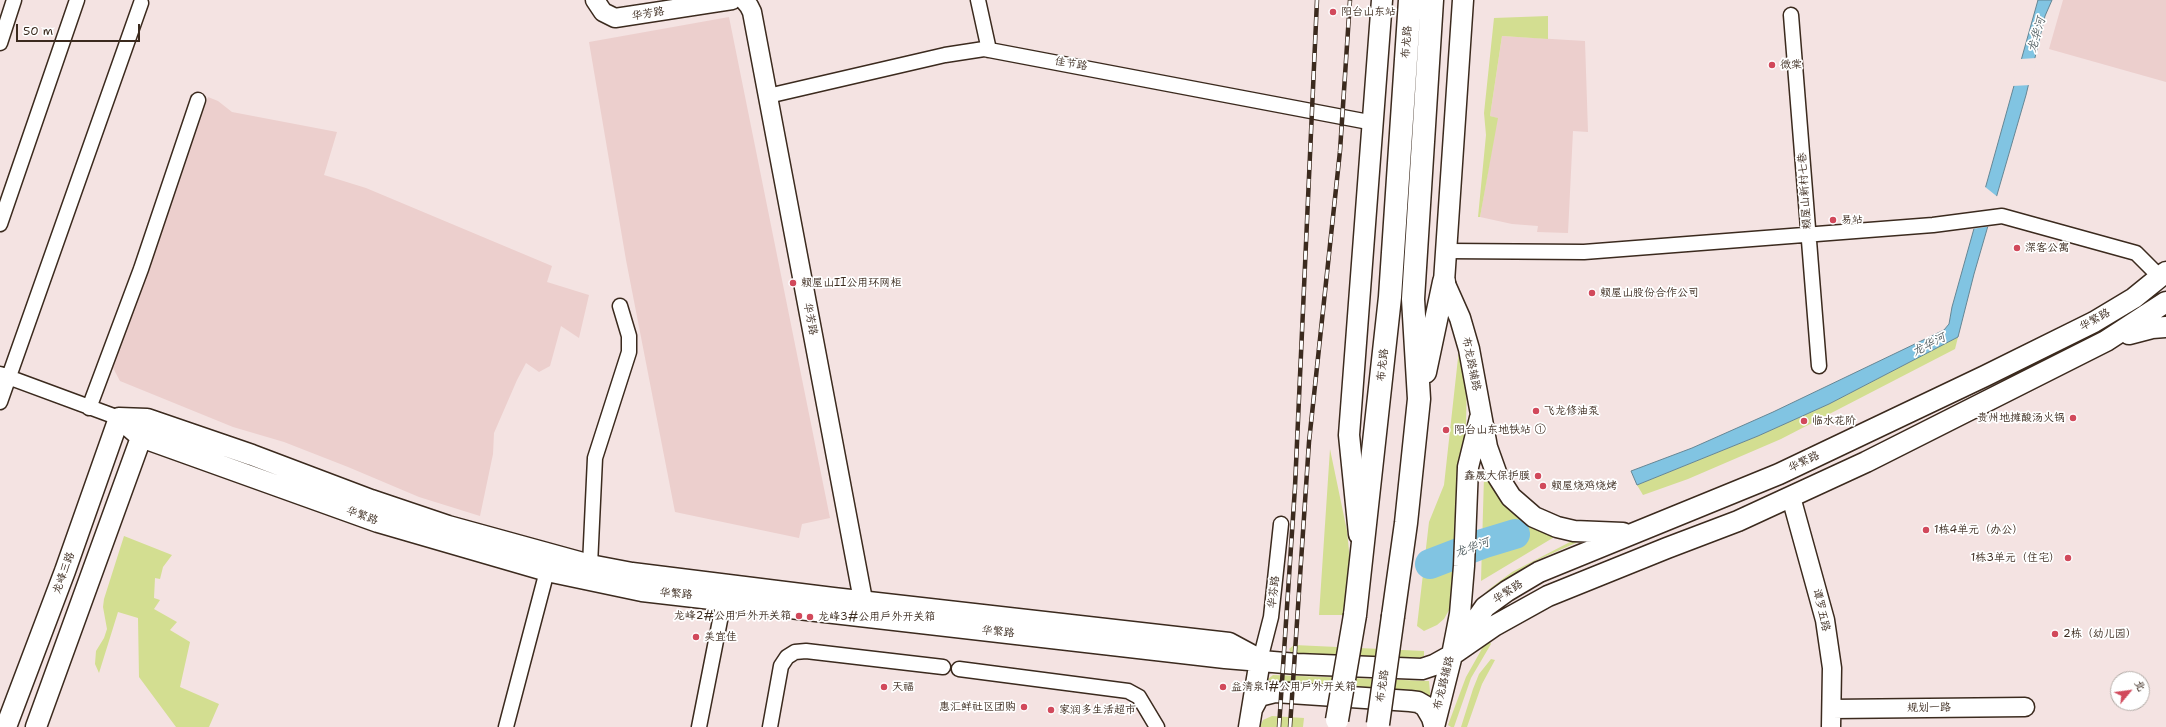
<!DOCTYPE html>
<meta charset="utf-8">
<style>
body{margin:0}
#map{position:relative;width:2166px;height:727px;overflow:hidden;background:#f4e3e2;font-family:"Shantell Sans","LXGW WenKai TC",sans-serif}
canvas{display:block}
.north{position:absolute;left:2110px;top:671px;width:40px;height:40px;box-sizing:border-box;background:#fff;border:1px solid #b1aaa5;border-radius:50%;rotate:61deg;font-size:11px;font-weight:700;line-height:16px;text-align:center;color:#3b2a1e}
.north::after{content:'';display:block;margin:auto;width:14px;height:18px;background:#d1495b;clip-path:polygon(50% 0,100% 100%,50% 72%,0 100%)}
.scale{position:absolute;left:16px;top:24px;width:124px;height:18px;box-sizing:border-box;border:2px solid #3b2a1e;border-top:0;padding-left:5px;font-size:12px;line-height:14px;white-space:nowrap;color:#3b2a1e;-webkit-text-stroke:3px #fff;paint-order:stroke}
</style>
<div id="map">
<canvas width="2166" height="727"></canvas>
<div class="north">北</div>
<div class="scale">50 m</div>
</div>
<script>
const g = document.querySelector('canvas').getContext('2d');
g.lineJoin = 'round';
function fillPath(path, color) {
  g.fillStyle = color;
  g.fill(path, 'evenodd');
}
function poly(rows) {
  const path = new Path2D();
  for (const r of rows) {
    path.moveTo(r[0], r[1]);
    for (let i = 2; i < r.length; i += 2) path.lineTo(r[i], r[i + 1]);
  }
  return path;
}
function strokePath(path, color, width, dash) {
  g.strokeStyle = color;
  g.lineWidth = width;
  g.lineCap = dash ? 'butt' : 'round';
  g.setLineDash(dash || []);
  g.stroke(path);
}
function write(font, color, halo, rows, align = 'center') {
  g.font = font + ' "Shantell Sans","LXGW WenKai TC",sans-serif';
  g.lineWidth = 3.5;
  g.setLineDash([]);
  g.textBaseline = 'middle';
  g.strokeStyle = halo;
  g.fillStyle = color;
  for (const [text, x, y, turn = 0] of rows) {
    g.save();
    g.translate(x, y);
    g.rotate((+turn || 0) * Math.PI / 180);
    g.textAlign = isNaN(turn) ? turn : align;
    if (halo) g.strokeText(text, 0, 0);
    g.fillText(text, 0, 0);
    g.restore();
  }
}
const built = poly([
 [2063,0,2166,0,2166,82,2049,49],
 [729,17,830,518,802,524,799,538,675,512,626,260,589,42],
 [1502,36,1585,41,1588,132,1573,131,1568,233,1537,232,1538,226,1512,224,1480,217,1497,118,1490,116],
 [208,97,218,101,232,112,337,132,324,175,366,188,552,266,547,282,589,295,579,338,561,326,550,366,539,372,526,363,517,380,494,433,493,454,480,516,419,497,348,467,284,442,233,427,120,381,112,366]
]);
const green = poly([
 [1548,16,1548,39,1502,36,1490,116,1498,118,1480,217,1478,217,1486,135,1484,113,1494,18],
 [1958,337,1955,349,1781,439,1688,479,1643,495,1637,485,1758,436,1829,404],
 [1459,349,1467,377,1466,424,1457,506,1456,541,1430,574,1455,564,1453,603,1444,619,1437,625,1424,631,1417,626,1429,522,1444,485],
 [1330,449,1347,531,1350,561,1343,615,1319,615],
 [1489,474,1556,536,1481,581,1484,476],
 [124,536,172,555,163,567,160,579,155,578,154,598,160,600,154,609,177,622,170,630,190,642,180,687,219,704,209,727,176,727,139,677,138,618,118,612,99,673,95,664,96,651,104,638,107,629,103,607,104,599],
 [1570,539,1578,540,1578,542,1533,562,1484,593,1512,572,1570,542],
 [1488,638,1491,644,1471,678,1454,727,1451,727,1448,725,1466,677],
 [1294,645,1424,651,1424,656,1416,659,1292,654,1289,649],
 [1491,659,1495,660,1482,684,1467,727,1461,727,1473,689,1479,674],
 [1273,675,1429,681,1431,704,1421,692,1414,690,1273,684,1268,679],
 [1272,716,1304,718,1303,727,1260,727,1263,720]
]);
const water = poly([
 [2038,0,2052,0,2045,16,2026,95,1974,274,1958,337,1829,404,1758,436,1637,485,1631,471,1692,448,1773,412,1944,330,1949,324,1952,307,2038,0],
 [1509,523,1518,543,1455,564,1430,574,1433,552,1484,530,1509,523]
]);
const pier = poly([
 [2037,58,2031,85,2012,86,2020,59],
 [1984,186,1999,198,1992,226,1972,229],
 [1483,528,1482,557,1455,566,1456,538]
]);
const river = poly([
 [1430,564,1482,544,1515,534]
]);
const minor = poly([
 [978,0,989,50],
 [1791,15,1819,366],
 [0,43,14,0],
 [768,96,945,55,984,49,1374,123],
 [0,224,77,0],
 [1447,251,1584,252,1933,225,2002,216,2136,253,2160,277],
 [0,374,119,418],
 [0,402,141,3],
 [89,408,141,269,198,100],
 [590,565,595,458,629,352,629,336,620,306],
 [1260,660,1271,617,1281,524],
 [959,669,1128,691,1139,697,1157,727],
 [506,727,547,571],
 [699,727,724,600],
 [770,727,781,666,787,657,795,652,806,651,943,667]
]);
const tertiary = poly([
 [595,0,603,12,615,18,732,0],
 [744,0,749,6,752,12,866,616],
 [1791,497,1825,620,1832,668,1831,727],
 [1832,709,2025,707]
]);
const secondary = poly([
 [1463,0,1444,282,1460,318,1469,349,1487,447,1497,475,1511,497,1534,517,1557,527,1574,531,1623,533],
 [2129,334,2152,328,2166,327],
 [119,418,141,437,378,522,547,571,642,591,1225,658,1297,664,1422,669,1434,665,1452,655,1494,626,1548,596,1667,548,1738,521,1866,462,2106,341,2166,302],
 [119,418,147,419,252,455,371,500,448,526,590,565,632,573,833,598,1229,643,1255,657],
 [1359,534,1349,435,1382,0],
 [1456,648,1485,607,1507,591,1539,572,1779,474,1985,376,2094,322,2134,298,2166,272],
 [1252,709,1259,696,1275,692,1410,701,1418,702,1425,706,1432,718,1434,725],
 [6,727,65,571,119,418],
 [36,727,146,424],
 [1249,727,1260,660],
 [1434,727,1452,655,1460,614,1464,566,1468,467,1480,418]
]);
const primary = poly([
 [1425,372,1444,282],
 [1355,615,1390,297,1410,0],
 [1393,616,1406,523,1419,399,1413,299,1432,0]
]);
const rail = poly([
 [1279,727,1295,487,1317,0],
 [1290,727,1309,442,1340,151,1350,0]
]);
const primaryBridge = poly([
 [1337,720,1355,615],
 [1378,724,1393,616]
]);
const markers = [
 [1333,12,4,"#d1495b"],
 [1772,65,4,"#d1495b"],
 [1833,220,4,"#d1495b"],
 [2017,248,4,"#d1495b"],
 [793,283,4,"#d1495b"],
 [1592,293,4,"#d1495b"],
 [1536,411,4,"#d1495b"],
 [2073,418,4,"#d1495b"],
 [1804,421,4,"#d1495b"],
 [1446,430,4,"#d1495b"],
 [1538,476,4,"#d1495b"],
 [1543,486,4,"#d1495b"],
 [1926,530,4,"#d1495b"],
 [2068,558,4,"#d1495b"],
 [799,616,4,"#d1495b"],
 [810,617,4,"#d1495b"],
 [2055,634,4,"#d1495b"],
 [696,637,4,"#d1495b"],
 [884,687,4,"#d1495b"],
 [1223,687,4,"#d1495b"],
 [1024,707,4,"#d1495b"],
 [1051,710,4,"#d1495b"]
];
const poiNames = [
 ["阳台山东站",1341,12],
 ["微棠",1780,65],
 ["易站",1841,220],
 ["深客公寓",2025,248],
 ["赖屋山II公用环网柜",801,283],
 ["赖屋山股份合作公司",1600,293],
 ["飞龙修油泵",1544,411],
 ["贵州地摊酸汤火锅",2065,418,"right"],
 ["临水花阶",1812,421],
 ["阳台山东地铁站 ①",1454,430],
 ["鑫晟大保护膜",1530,476,"right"],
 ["赖屋烧鸡烧烤",1551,486],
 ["1栋4单元（办公）",1934,530],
 ["1栋3单元（住宅）",2060,558,"right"],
 ["龙峰2#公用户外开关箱",791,616,"right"],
 ["龙峰3#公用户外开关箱",818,617],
 ["2栋（幼儿园）",2063,634],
 ["美宜佳",704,637],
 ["天福",892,687],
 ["益清泉1#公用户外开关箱",1231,687],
 ["惠汇鲜社区团购",1016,707,"right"],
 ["家润多生活超市",1059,710]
];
const streetNames = [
 ["华芳路",648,14,-9],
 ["布龙路",1407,42,-86],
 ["佳节路",1071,64,10],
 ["赖屋山新村七巷",1805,191,-94],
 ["华芳路",810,319,79],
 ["华繁路",2095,320,-29],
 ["布龙路辅路",1471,364,78],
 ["布龙路",1383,365,-84],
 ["华繁路",1804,462,-26],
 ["华繁路",362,516,20],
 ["龙峰三路",64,573,-70],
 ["华芬路",1274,592,-83],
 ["华繁路",1508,592,-33],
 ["华繁路",676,594,5],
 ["谭罗五路",1821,610,77],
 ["华繁路",998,632,6],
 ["布龙路辅路",1444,683,-76],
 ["布龙路",1383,686,-82],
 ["规划一路",1929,708,-1]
];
const waterNames = [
 ["龙华河",2037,35,-74],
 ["龙华河",1929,345,-27],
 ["龙华河",1472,548,-20]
];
fillPath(built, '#eccfcd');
fillPath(green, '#d3de91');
fillPath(water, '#81c4e2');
strokePath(water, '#658694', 1);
fillPath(pier, '#f4e3e2');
strokePath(river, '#81c4e2', 30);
strokePath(minor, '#3b2a1e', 17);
strokePath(tertiary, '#3b2a1e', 21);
strokePath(secondary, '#3b2a1e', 23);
strokePath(primary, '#3b2a1e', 25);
strokePath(minor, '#fff', 14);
strokePath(tertiary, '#fff', 18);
strokePath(secondary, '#fff', 20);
strokePath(primary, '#fff', 22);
strokePath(rail, '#3b2a1e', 4.5);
strokePath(rail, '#fff', 3, [9]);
strokePath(primaryBridge, '#3b2a1e', 25, []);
strokePath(primaryBridge, '#fff', 22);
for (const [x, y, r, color] of markers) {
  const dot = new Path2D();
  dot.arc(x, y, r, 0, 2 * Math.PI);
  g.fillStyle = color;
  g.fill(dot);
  strokePath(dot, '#fff', 1.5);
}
write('11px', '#3b2a1e', '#fff', poiNames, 'left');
write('11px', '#3b2a1e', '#fff', streetNames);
write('italic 12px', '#546063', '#fff', waterNames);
</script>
